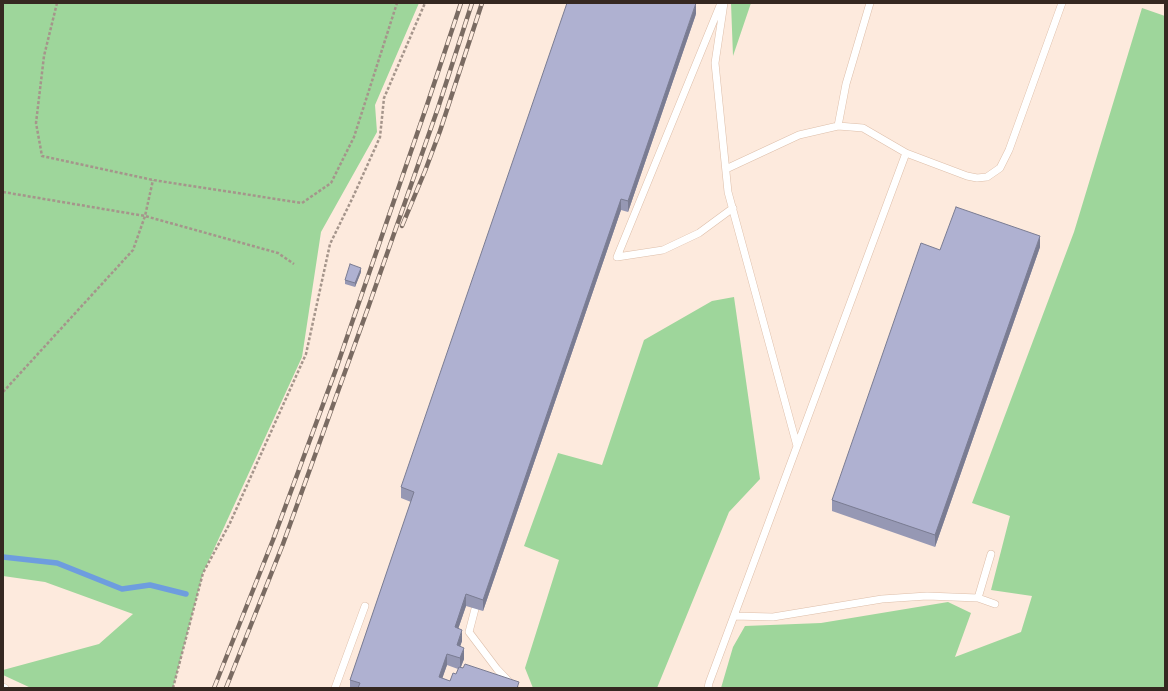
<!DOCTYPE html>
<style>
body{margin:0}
#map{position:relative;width:1168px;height:691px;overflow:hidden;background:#fdeadd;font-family:Rubik,sans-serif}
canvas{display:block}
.frame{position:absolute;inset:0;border:4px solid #352821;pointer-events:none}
</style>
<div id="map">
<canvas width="1168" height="691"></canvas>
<div class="frame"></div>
</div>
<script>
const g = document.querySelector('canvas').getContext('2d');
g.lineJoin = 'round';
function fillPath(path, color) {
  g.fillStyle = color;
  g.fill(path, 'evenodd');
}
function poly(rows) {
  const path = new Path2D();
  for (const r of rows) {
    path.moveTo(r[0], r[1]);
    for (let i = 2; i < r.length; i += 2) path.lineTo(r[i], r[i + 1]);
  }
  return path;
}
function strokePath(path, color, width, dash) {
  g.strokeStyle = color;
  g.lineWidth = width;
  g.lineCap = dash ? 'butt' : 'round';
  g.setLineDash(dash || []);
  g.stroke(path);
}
const green = poly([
 [3,3,419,3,375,105,377,132,321,232,302,357,203,573,173,688,31,688,3,675,3,670,99,644,133,614,45,582,3,576],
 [731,3,751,3,733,56],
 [1142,8,1165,16,1165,688,721,688,733,647,745,626,821,623,948,602,971,613,955,657,1021,632,1032,596,991,590,1010,516,972,503,1074,232],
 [734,297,760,479,729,512,657,688,533,688,525,668,559,560,524,546,558,453,602,465,644,340,712,301]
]);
const stream = poly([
 [3,557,57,563,122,589,150,585,186,594]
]);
const path = poly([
 [57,3,44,56,36,123,42,156,153,180,302,203,331,183,354,137,397,3],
 [3,192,145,216,278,253,294,264],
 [3,392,133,250,145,216,153,180],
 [173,688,203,573,230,523,306,354,330,244,353,197,380,137,384,98,425,3]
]);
const lane = poly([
 [721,3,617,257,663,250,699,233,733,208],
 [724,3,715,63,728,192,797,446],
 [838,126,846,84,870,3],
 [726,169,799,135,838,126,863,128,906,153,967,176,977,178,987,177,1000,168,1009,150,1062,3],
 [978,598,991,554],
 [475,609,469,632,497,669,515,688],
 [734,616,773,617,882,599,927,596,978,598,995,604],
 [3,687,5,688],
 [335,688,365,606],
 [708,688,709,683,906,153]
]);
const rail = poly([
 [402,226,425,171,440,131,482,3],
 [214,688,273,540,335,372,427,105,461,3],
 [226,688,283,544,368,308,438,108,472,3]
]);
const wall = poly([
 [696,14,628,212,621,210,483,611,466,606,458,629,462,641,460,646,464,659,461,667,519,688,350,688,350,680,411,502,401,498,401,487],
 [447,665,458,669,456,674,450,681,442,678],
 [1040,247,935,547,832,511,832,500,940,250],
 [361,272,355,287,345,284,345,280]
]);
const shadedWall = poly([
 [696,3,696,14,628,212,628,201],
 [621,199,621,210,483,611,483,600],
 [1040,236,1040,247,935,547,935,535],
 [361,268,361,272,355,287,355,283],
 [466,594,466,606,455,638,455,627],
 [462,630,462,641,457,656,457,645],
 [464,648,464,659,460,669,460,658],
 [447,654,447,665,439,688,439,677]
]);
const building = poly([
 [567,3,696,3,628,201,621,199,483,600,466,594,455,627,462,630,457,645,464,648,460,658,447,654,439,677,450,681,453,673,456,674,459,667,463,668,465,664,519,682,517,688,358,688,360,683,350,680,414,492,401,487,567,3],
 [956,207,1040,236,935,535,832,500,921,243,940,250,956,207],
 [350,264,361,268,355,283,345,280,350,264]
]);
fillPath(green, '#9ed69b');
strokePath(stream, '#6e9dde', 5.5);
strokePath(lane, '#ddbea9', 8);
strokePath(path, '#a5958b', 2.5, [3, 2]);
strokePath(lane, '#fff', 7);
strokePath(rail, '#7a6b62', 4.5);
strokePath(rail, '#fdeadd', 3, [9]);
fillPath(wall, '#9698b4');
fillPath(shadedWall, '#7a7c92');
fillPath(building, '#afb1d1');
strokePath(building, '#7a7c92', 1);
</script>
